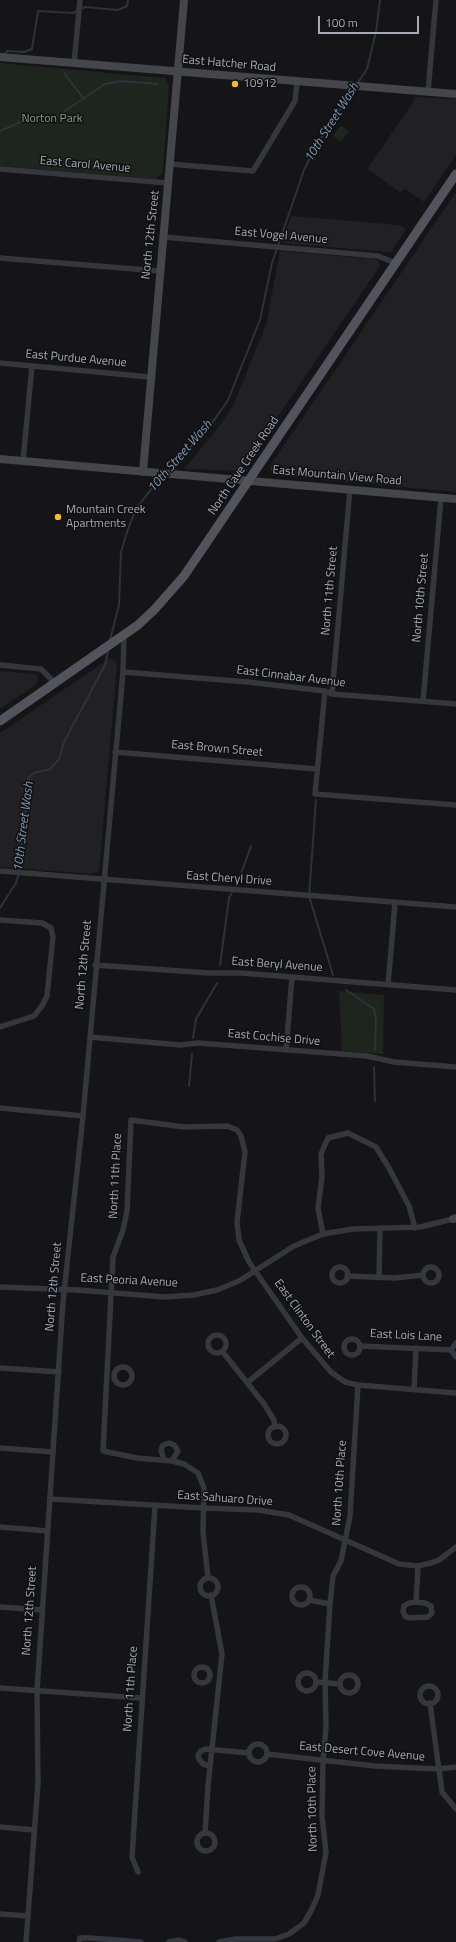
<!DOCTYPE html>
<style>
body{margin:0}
#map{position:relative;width:456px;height:1942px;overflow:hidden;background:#151517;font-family:"Titillium Web",sans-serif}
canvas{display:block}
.scale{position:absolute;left:318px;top:16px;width:101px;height:18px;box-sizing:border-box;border:2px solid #a6abb7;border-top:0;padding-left:5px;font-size:12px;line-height:14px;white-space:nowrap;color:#a6abb7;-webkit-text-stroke:3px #101012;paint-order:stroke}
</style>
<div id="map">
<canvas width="456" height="1942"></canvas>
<div class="scale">100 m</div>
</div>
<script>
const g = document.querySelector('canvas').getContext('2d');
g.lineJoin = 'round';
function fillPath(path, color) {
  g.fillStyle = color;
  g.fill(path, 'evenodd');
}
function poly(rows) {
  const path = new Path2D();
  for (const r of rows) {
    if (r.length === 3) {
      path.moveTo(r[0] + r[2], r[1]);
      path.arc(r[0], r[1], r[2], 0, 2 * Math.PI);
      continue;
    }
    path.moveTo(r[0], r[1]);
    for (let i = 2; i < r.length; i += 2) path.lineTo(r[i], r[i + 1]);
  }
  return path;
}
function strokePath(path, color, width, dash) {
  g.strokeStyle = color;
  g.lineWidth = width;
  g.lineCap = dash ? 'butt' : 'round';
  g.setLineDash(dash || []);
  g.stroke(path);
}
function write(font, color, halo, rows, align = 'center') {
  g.font = font + ' "Titillium Web",sans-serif';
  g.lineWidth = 3;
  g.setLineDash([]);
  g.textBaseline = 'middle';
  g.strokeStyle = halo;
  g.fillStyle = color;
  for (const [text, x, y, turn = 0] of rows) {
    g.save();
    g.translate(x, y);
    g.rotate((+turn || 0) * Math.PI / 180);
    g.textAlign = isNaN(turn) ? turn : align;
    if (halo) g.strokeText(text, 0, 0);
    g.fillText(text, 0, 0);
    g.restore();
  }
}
const built = poly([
 [414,97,456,99,456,155,424,202,405,189,400,192,367,169,414,101],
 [456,192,456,492,274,475,270,469,272,463],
 [291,216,398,225,406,229,391,252,388,252,282,243],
 [280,251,374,259,379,261,380,266,241,471,184,469,221,424,233,406,266,325],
 [109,659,115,660,117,666,99,871,92,874,0,867,0,733],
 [0,671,35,674,38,678,38,681,34,686,0,709]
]);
const green = poly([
 [0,63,165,78,169,85,163,172,156,179,0,166],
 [341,125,349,131,341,142,333,136],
 [339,991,384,995,383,1054,342,1051]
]);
const stream = poly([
 [81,9,85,7,118,10,127,6,128,0],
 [3,56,7,51,24,52,32,49,38,11,73,13,77,11],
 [64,73,83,98],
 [357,84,367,69,376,32,380,0],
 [0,131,23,121,56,117,105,84,122,81,157,84],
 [170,471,215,419,228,400,260,320,272,263,304,170,317,144,354,88],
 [110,640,119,605,121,552,128,529,136,509,156,483,163,477],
 [316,800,309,896,333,975],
 [0,908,16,883,19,873,29,777,34,773,50,769,59,759,64,742,105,665,108,651],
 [220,965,229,898,238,882,251,846],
 [346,990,374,1009,376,1020,375,1050],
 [193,1038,196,1019,217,983],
 [374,1067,375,1101],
 [189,1086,192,1054]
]);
const street = poly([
 [74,64,80,0],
 [428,92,436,0],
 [170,164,253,171,295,101,297,82],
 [0,169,168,183],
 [163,237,378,256,395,263],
 [0,258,159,271],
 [0,363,150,377],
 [23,461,32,366],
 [0,665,41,669,55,683],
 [123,672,248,682,325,691,332,694,456,704],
 [325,691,315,794,456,805],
 [332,694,350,489],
 [423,701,441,498],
 [115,752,317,769],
 [0,871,456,907],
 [0,920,42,923,51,928,53,937,47,996,42,1006,34,1016,0,1027],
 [95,965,209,973,241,973,456,990],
 [388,985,395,903],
 [90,1037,180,1045,198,1043,367,1056,394,1062,456,1067],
 [286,1050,292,977],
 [0,1108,83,1116],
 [323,1234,318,1208,322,1177,321,1154,328,1138,348,1133,376,1147,389,1168,409,1206,415,1228],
 [431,1275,8],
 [340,1275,8],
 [347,1276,395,1278,423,1275],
 [379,1278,380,1229],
 [0,1287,77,1290,165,1297,194,1295,217,1290,239,1281,294,1246,323,1234,353,1229,420,1227,453,1219],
 [217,1344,9],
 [352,1347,8],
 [456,1343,451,1350,456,1357],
 [360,1346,451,1350],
 [222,1351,264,1404,274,1420,275,1427],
 [123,1376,9],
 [0,1368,59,1372],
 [248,1382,302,1338],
 [414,1389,416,1348],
 [277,1435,9],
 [0,1448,53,1452],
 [164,1460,161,1450,163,1445,169,1443,174,1445,178,1451,172,1461],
 [50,1499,203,1508,258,1510,289,1515,399,1564,418,1566,431,1563,439,1560,456,1547],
 [0,1527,48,1531],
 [208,1578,203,1532,204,1488,198,1473,184,1464,172,1461,137,1458,103,1451,113,1257,123,1230,127,1211,131,1120,184,1127,227,1126,237,1130,241,1136,245,1152,237,1222,239,1240,249,1262,302,1338,331,1372,345,1382,358,1385,456,1393],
 [209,1587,9],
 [301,1596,9],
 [309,1600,330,1604],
 [416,1602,425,1603,431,1606,432,1613,428,1617,409,1618,405,1616,403,1611,404,1606,409,1603,416,1602],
 [416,1602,418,1566],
 [0,1607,42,1610],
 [202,1675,8],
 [307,1682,9],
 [349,1684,9],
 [316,1682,340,1684],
 [429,1695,9],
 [0,1688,141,1698],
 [430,1703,442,1792,456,1809],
 [258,1753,9],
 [267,1754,375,1766,438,1769,456,1767],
 [210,1766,203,1764,199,1759,198,1755,201,1751,206,1749,249,1753],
 [0,1827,34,1830],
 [205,1833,208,1786,222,1654,211,1595],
 [206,1842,9],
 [138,1872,132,1857,155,1506],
 [0,1914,28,1916],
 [26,1942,38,1783,37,1691,63,1302,83,1116,123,672,124,636],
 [79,1942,80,1938,90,1938,141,1942],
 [169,1942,179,1940,185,1942],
 [219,1942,236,1939,275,1939,289,1934,304,1923,311,1911,318,1895,326,1852,322,1816,323,1761,326,1727,325,1682,330,1604,333,1576,341,1561,350,1516,358,1385]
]);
const secondary = poly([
 [0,57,456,94],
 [0,459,456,499],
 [143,472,184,0],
 [453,1219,456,1218]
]);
const primary = poly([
 [0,721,138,625,154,610,184,576,456,174]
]);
const markers = [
 [235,84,4,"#f6b92e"],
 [58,517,4,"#f6b92e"]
];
const streetNames = [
 ["East Hatcher Road",229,64,5],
 ["East Carol Avenue",85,165,5],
 ["North 12th Street",151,235,-84],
 ["East Vogel Avenue",281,236,5],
 ["East Purdue Avenue",76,359,5],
 ["North Cave Creek Road",244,466,-56],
 ["East Mountain View Road",337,476,5],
 ["North 11th Street",330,591,-85],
 ["North 10th Street",421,598,-85],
 ["East Cinnabar Avenue",291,677,7],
 ["East Brown Street",217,749,5],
 ["East Cheryl Drive",229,879,4],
 ["North 12th Street",84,965,-85],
 ["East Beryl Avenue",277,965,4],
 ["East Cochise Drive",274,1038,5],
 ["North 11th Place",116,1176,-87],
 ["East Peoria Avenue",129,1281,3],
 ["North 12th Street",54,1287,-85],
 ["East Clinton Street",304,1319,54],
 ["East Lois Lane",406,1336,3],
 ["North 10th Place",340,1483,-86],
 ["East Sahuaro Drive",225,1499,4],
 ["North 12th Street",30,1611,-86],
 ["North 11th Place",131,1689,-86],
 ["East Desert Cove Avenue",362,1752,5],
 ["North 10th Place",313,1809,-91]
];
const poiNames = [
 ["10912",243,84],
 ["Mountain Creek",66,510],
 ["Apartments",66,524]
];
const parkNames = [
 ["Norton Park",52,119]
];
const waterNames = [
 ["10th Street Wash",332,123,-58],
 ["10th Street Wash",180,457,-49],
 ["10th Street Wash",24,827,-83]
];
fillPath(built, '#212124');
fillPath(green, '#1d251e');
strokePath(stream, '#2b333b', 2);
strokePath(street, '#36373c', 5.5);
strokePath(secondary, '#44464c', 8);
strokePath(primary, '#52535b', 9);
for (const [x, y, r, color] of markers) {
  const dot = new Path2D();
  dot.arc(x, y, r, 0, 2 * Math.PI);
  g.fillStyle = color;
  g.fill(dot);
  strokePath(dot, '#101012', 1.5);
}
write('12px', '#a6abb7', '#101012', streetNames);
write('12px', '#a6abb7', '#101012', poiNames, 'left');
write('12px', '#7da380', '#101012', parkNames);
write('italic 13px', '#7d98b3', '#101012', waterNames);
</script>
